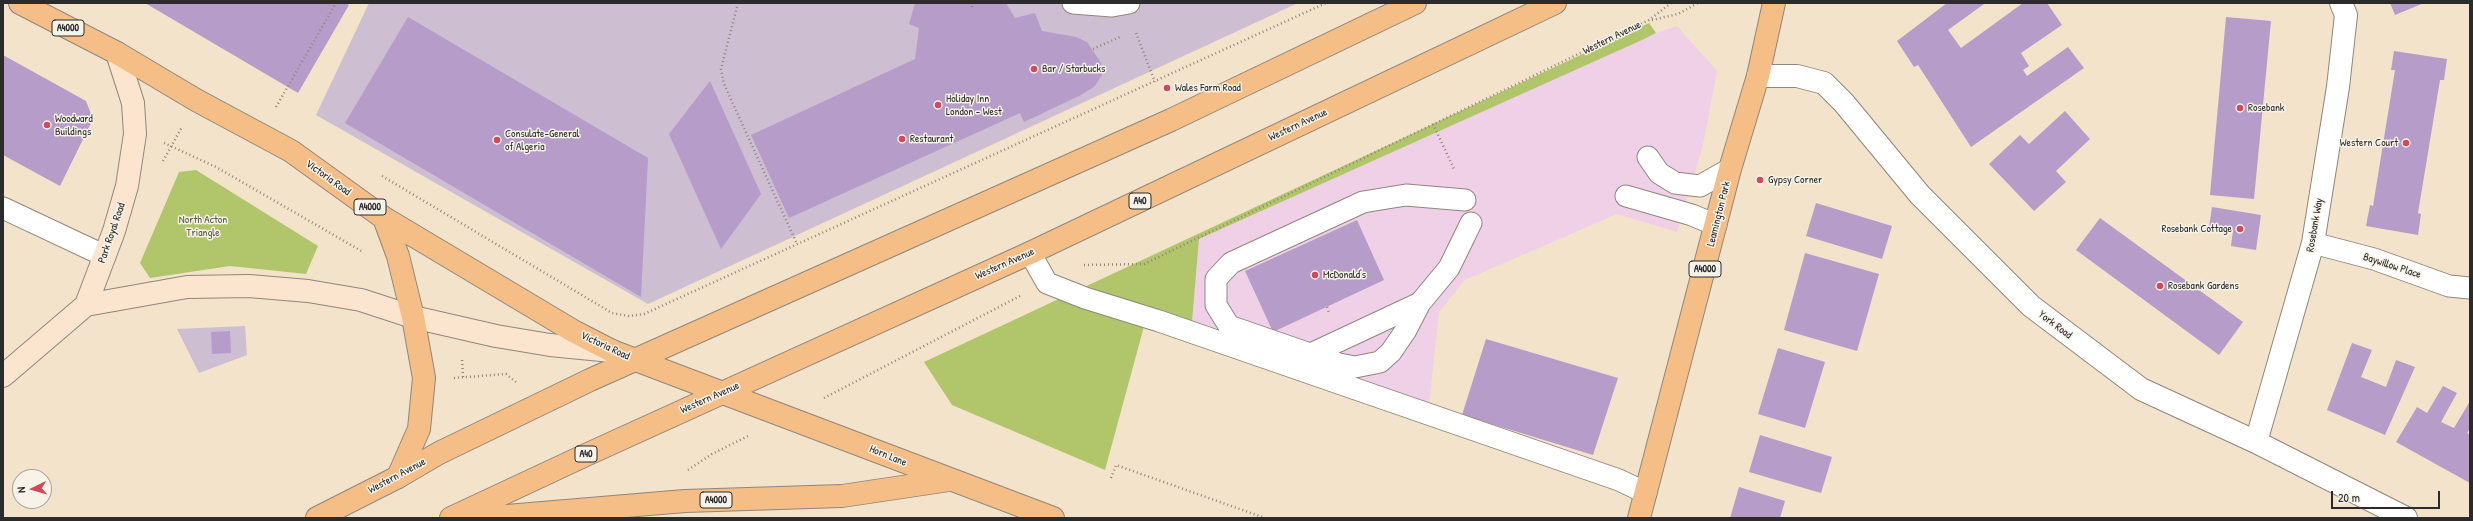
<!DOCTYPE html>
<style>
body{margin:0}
#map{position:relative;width:2473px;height:521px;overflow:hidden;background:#f3e3cb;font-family:"Patrick Hand",sans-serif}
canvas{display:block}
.frame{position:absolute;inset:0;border:4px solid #2b2b2b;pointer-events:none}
.north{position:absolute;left:12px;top:469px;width:40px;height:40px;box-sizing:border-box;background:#f7f3e8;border:1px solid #a5a39c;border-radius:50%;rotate:265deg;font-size:11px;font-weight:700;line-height:16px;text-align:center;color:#2b2b2b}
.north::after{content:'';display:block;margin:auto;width:14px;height:18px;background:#d1495b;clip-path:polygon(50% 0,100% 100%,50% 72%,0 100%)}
.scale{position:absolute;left:2331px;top:491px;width:109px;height:18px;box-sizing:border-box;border:2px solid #2b2b2b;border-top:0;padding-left:5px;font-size:12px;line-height:14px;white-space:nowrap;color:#2b2b2b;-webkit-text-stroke:3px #f7f3e8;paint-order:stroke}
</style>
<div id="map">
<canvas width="2473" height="521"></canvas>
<div class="frame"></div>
<div class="north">N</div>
<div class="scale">20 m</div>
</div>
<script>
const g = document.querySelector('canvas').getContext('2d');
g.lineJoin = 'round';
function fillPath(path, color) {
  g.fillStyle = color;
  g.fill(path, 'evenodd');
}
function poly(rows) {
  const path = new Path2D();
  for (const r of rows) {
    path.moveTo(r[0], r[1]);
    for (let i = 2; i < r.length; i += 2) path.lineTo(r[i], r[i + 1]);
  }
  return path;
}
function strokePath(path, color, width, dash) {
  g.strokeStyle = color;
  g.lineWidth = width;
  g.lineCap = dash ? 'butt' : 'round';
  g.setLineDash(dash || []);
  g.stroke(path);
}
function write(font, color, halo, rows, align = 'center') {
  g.font = font + ' "Patrick Hand",sans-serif';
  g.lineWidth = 3;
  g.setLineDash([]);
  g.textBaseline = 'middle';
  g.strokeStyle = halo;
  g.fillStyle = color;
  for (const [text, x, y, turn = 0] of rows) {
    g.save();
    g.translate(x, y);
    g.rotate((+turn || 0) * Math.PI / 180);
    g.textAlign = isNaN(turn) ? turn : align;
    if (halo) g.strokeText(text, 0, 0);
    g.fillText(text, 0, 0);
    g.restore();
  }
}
const built = poly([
 [1677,26,1717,71,1703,145,1677,232,1617,214,1465,280,1439,312,1429,405,1192,322,1199,239,1656,33]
]);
const industrial = poly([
 [369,3,1298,3,648,304,316,115],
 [245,326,247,355,199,373,177,329]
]);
const green = poly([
 [1649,23,1656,33,1642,40,1199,239,1192,322,1146,319,1105,470,952,405,924,362],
 [196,170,318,246,306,274,230,266,150,278,140,263,179,172]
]);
const building = poly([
 [145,3,346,3,349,5,298,93],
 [915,3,1006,3,1015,18,1035,13,1042,31,1076,37,1087,42,1101,63,1102,75,1094,87,1079,96,1024,122,1020,113,789,218,751,135,915,59,919,28,909,24],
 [1947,3,1984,4,1948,30,1961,48,2023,3,2047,3,2062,25,2021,53,2029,66,2023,70,2027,76,2068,47,2084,68,1971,147,1918,65,1914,67,1897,41],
 [2390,3,2424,3,2395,15],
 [408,17,648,158,641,297,345,123],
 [2226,17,2271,21,2254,199,2210,195],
 [2394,51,2447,59,2444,80,2440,80,2418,213,2421,214,2418,235,2366,226,2370,205,2373,206,2395,70,2391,70],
 [3,55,86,101,93,119,60,186,3,155],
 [710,81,761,194,721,249,669,134],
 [2065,111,2090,139,2056,171,2066,182,2034,211,1989,164,2020,135,2029,144],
 [1816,203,1892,226,1882,259,1806,236],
 [2212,207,2261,215,2256,250,2231,246,2233,231,2209,227],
 [2100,218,2243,322,2219,355,2076,250],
 [1357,220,1384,280,1273,332,1245,271],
 [1805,253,1879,274,1857,351,1784,330],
 [230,331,231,353,212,354,211,332],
 [1486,339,1618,378,1593,455,1462,415],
 [2352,343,2372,350,2361,377,2386,387,2396,360,2415,367,2385,435,2327,410],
 [1778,348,1825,362,1805,428,1758,414],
 [2443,386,2457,393,2441,422,2454,428,2470,401,2470,429,2467,433,2470,435,2470,483,2396,442,2417,407,2427,413],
 [1760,435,1832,457,1821,493,1749,472],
 [1739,487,1785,501,1780,518,1730,518]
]);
const path = poly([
 [738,3,721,69,724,84,797,244],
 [972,7,972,3],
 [1652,20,1678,14,1698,3],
 [1136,33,1155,82],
 [1093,49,1122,36],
 [276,107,336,3],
 [1433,124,1454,169],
 [164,143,216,167,363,252],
 [163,161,182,127],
 [382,176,612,313,629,316,644,314,1326,3],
 [1084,265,1144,264,1649,20,1671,3],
 [1327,307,1329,313],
 [462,360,463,377],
 [454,378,506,374,516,382],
 [824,398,1020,296],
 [688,470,712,454,748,436],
 [1111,478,1116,465,1265,518]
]);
const service = poly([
 [1073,3,1112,6,1129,3],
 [1648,157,1659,173,1675,183,1700,186,1730,169],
 [1626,196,1692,215,1716,225],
 [1465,200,1406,195,1363,202,1231,263,1216,279,1216,305,1229,326,1339,364,1355,367,1380,362,1391,352,1406,330,1420,303,1449,268,1471,223],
 [3,208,105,256],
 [2313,243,2374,259,2449,286,2470,288],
 [1030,253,1047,283,1085,298,1159,321,1619,480,1646,493],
 [1311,354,1420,303]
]);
const minor = poly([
 [1758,76,1797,76,1824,83,1844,103,1920,195,2031,306,2141,389,2256,442,2406,518],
 [2256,442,2313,243,2338,87,2346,15,2341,3]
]);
const secondary = poly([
 [86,305,187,287,249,286,308,291,361,300,413,317,496,336,550,345,612,351],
 [3,376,86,305,114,231,127,186,135,134,133,103,117,53]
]);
const primary = poly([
 [20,3,117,53,196,100,291,151,384,218,575,332,612,351,1053,518],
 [384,218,398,256,413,317,424,378,419,429,398,477],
 [1639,518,1730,169,1758,76,1774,3]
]);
const trunk = poly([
 [317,518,398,477,439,453,590,380,1171,120,1415,3],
 [451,518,588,454,1030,253,1555,3],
 [483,518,685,501,842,496,949,480]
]);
const markers = [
 [1034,69,4,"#d1495b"],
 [1167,88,4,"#d1495b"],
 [938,105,4,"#d1495b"],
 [2240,108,4,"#d1495b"],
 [47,125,4,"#d1495b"],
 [902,139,4,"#d1495b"],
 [497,140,4,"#d1495b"],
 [2406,143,4,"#d1495b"],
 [1760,180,4,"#d1495b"],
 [2240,229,4,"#d1495b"],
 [1315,275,4,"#d1495b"],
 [2160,286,4,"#d1495b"]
];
const shields = [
 [68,28,32],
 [1140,201,22],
 [370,207,32],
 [1705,269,32],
 [586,454,22],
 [716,500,32]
];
const shieldNames = [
 ["A4000",68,28],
 ["A40",1140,201],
 ["A4000",370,207],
 ["A4000",1705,269],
 ["A40",586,454],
 ["A4000",716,500]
];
const streetNames = [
 ["Western Avenue",1612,38,-26],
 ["Western Avenue",1298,125,-25],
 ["Victoria Road",328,178,36],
 ["Leamington Park",1719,214,-76],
 ["Rosebank Way",2315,225,-80],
 ["Park Royal Road",112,233,-71],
 ["Western Avenue",1005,264,-24],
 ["Baywillow Place",2392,266,18],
 ["York Road",2055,325,37],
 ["Victoria Road",605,346,25],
 ["Western Avenue",710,398,-24],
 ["Horn Lane",888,456,22],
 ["Western Avenue",397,476,-28]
];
const poiNames = [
 ["Bar / Starbucks",1042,69],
 ["Wales Farm Road",1175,88],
 ["Holiday Inn",946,99],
 ["London - West",946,112],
 ["Rosebank",2248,108],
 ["Woodward",55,119],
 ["Buildings",55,132],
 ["Consulate-General",505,134],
 ["of Algeria",505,147],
 ["Restaurant",910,139],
 ["Western Court",2398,143,"right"],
 ["Gypsy Corner",1768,180],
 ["Rosebank Cottage",2232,229,"right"],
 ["McDonald's",1323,275],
 ["Rosebank Gardens",2168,286]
];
const parkNames = [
 ["North Acton",203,220],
 ["Triangle",203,233]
];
fillPath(built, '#efd0e6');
fillPath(industrial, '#cdbed2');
fillPath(green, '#b1c66a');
fillPath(building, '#b69cc8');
strokePath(service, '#8f877b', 23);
strokePath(minor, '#8f877b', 24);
strokePath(secondary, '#8f877b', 24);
strokePath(primary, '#8f877b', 24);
strokePath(trunk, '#8f877b', 24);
strokePath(path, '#8f877b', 2.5, [1, 3]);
strokePath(service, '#fff', 21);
strokePath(minor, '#fff', 22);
strokePath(secondary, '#fbe5cf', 22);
strokePath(primary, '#f6be87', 22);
strokePath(trunk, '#f6be87', 22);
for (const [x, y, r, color] of markers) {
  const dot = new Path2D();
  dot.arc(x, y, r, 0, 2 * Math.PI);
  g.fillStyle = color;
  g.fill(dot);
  strokePath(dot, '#f7f3e8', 1.5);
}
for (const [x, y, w] of shields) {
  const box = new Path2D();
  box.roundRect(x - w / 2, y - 8, w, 16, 3);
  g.fillStyle = '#f7f3e8';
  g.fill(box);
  strokePath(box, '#2b2b2b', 1);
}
write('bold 10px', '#2b2b2b', null, shieldNames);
write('11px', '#2b2b2b', '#f7f3e8', streetNames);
write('11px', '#2b2b2b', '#f7f3e8', poiNames, 'left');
write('11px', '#535a3e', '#f7f3e8', parkNames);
</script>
